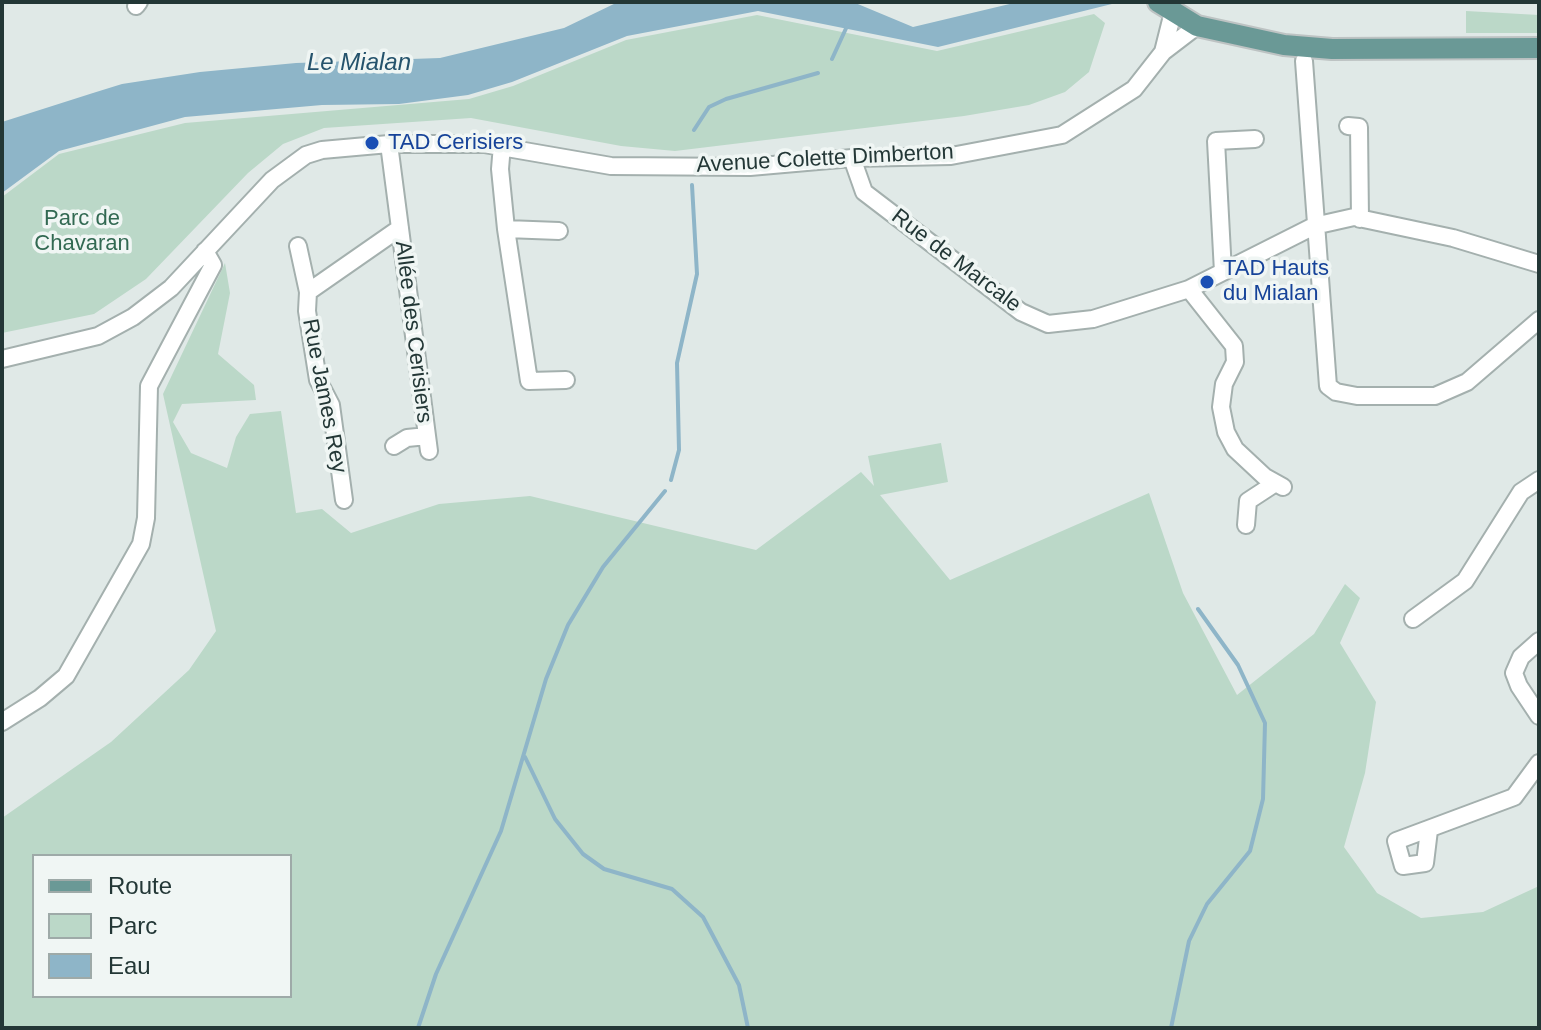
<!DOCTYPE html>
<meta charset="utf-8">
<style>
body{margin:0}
#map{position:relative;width:1541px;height:1030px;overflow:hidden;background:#e0e9e7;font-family:Arial,sans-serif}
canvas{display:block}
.frame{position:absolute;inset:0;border:4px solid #233736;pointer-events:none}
.legend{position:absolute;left:32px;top:854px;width:260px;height:144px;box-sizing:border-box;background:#f0f6f4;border:2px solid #9eaaa8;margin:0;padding:10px 14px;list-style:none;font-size:24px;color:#233736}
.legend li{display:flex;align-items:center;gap:16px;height:40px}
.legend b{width:40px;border:2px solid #9eaaa8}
</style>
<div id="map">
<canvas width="1541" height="1030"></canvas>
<div class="frame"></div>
<ul class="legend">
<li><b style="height:10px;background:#6a9996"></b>Route</li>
<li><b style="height:22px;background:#bbd8c8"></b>Parc</li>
<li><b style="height:22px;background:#8eb5c8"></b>Eau</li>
</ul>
</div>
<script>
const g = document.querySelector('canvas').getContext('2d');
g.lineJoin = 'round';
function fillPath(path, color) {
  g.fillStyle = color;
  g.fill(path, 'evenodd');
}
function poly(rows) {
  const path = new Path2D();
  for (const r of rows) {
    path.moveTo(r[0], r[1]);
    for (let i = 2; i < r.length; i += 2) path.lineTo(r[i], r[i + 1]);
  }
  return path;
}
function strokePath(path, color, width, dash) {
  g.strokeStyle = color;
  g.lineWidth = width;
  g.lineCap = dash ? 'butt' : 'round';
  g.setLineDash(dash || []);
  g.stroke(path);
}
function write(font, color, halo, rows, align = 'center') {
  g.font = font + ' Arial,sans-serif';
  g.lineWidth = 7;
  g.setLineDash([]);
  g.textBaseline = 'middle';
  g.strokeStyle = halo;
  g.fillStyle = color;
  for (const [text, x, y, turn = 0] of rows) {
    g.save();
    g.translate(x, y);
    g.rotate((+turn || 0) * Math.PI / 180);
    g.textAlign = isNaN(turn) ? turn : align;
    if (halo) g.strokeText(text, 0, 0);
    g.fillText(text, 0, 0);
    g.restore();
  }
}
const green = poly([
 [1466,11,1539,15,1539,33,1466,33],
 [1094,14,1105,23,1089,72,1065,92,1029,105,964,116,675,151,621,146,471,118,324,128,283,144,248,173,146,279,94,314,2,333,2,197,59,154,185,123,469,99,513,86,626,40,757,15,937,51],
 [225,263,230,293,218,354,254,385,256,400,182,404,173,422,191,453,227,468,236,437,250,414,281,411,296,513,322,509,351,533,439,504,530,496,756,550,861,472,874,486,868,456,941,443,948,482,880,495,950,580,1149,493,1183,593,1237,695,1314,634,1345,584,1360,598,1340,643,1376,702,1365,773,1344,847,1377,893,1421,918,1483,912,1539,886,1539,1028,2,1028,2,818,111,742,189,670,216,631,163,394],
 [290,856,290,996,34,996,34,856]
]);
const water = poly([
 [618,2,853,2,913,27,1018,2,1120,2,938,47,758,11,627,36,512,82,468,95,399,104,322,105,185,117,59,151,2,193,2,122,93,93,122,84,200,72,296,63,440,58,564,28]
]);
const stream = poly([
 [832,59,848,24],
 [694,130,709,107,726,99,818,73],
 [671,480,679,450,677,363,697,274,692,185],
 [525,757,555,819,583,854,604,869,672,889,703,917,739,985,748,1028],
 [418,1028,436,974,501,831,546,679,568,625,603,567,665,491],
 [1171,1028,1189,941,1207,904,1250,851,1263,799,1265,723,1238,665,1198,609]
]);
const minor = poly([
 [136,6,139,2],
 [1163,52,1173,12],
 [1304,61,1328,386,1336,392,1357,396,1435,396,1467,382,1539,320],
 [1348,126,1359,127,1360,219],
 [389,144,429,451],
 [502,145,500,169,506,229,529,381,566,380],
 [852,158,864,192,1021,312,1048,324,1093,319,1189,289,1314,226,1354,217,1453,238,1539,264],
 [506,229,559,231],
 [298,246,308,292,307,311,318,380,331,405,344,500],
 [1223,272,1216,141,1255,139],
 [1189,289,1234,346,1235,362,1224,384,1221,407,1226,432,1235,449,1265,477,1283,487],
 [308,292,400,228],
 [2,359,98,336,133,317,171,288,272,180,306,155,322,150,389,144,484,144,611,166,750,167,852,158,951,156,1062,135,1134,89,1163,52,1197,26],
 [394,446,407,438,427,436],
 [1246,525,1248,501,1274,484],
 [1413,619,1465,581,1521,492,1539,480],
 [1539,641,1521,657,1514,673,1519,686,1539,716],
 [2,722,40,698,66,676,141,544,146,518,149,386,213,265,205,251],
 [1429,830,1425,863,1403,866,1396,841,1514,797,1539,763]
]);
const major = poly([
 [1158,2,1197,26,1284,45,1332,49,1539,48]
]);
const markers = [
 [372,143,8,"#1a4fb4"],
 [1207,282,8,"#1a4fb4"]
];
const transitNames = [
 ["TAD Cerisiers",388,143],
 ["TAD Hauts",1223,269],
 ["du Mialan",1223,294]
];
const streetNames = [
 ["Avenue Colette Dimberton",825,159,-3],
 ["Rue de Marcale",956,261,37],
 ["Allée des Cerisiers",413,332,83],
 ["Rue James Rey",324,396,79]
];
const parkNames = [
 ["Parc de",82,219],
 ["Chavaran",82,244]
];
const waterNames = [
 ["Le Mialan",359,63]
];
fillPath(green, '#bbd8c8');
fillPath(water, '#8eb5c8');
strokePath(stream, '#8eb5c8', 4);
strokePath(minor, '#a4b0ae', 20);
strokePath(major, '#bdc3c3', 24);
strokePath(minor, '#fff', 16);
strokePath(major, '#6a9996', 20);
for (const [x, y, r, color] of markers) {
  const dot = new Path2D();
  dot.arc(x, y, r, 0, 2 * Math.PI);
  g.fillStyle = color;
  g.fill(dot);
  strokePath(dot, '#f0f6f4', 3);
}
write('22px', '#164399', '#f0f6f4', transitNames, 'left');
write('22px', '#233736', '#f0f6f4', streetNames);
write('22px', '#326952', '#f0f6f4', parkNames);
write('italic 24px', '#25536c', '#f0f6f4', waterNames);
</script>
